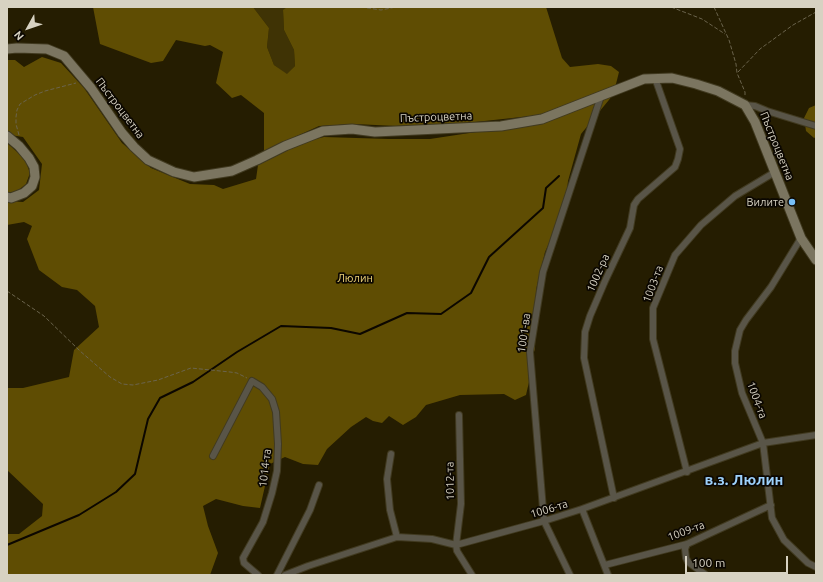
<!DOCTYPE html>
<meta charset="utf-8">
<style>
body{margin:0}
#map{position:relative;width:823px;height:582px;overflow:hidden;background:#251d01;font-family:Ubuntu,sans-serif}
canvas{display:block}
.frame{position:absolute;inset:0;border:8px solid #d7d2c2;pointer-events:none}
.north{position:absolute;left:8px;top:8px;width:40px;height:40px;-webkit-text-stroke:3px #0b0701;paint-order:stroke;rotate:230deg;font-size:11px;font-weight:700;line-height:16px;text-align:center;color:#d7d2c2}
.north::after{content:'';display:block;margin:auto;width:14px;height:18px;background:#d7d2c2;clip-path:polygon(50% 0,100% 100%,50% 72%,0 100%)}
.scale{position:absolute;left:685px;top:556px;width:103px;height:18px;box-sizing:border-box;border:2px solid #d7d2c2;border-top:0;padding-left:5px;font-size:12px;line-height:14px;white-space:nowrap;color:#d7d2c2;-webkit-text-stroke:3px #0b0701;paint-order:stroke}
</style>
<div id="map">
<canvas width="823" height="582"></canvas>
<div class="frame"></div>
<div class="north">N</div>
<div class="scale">100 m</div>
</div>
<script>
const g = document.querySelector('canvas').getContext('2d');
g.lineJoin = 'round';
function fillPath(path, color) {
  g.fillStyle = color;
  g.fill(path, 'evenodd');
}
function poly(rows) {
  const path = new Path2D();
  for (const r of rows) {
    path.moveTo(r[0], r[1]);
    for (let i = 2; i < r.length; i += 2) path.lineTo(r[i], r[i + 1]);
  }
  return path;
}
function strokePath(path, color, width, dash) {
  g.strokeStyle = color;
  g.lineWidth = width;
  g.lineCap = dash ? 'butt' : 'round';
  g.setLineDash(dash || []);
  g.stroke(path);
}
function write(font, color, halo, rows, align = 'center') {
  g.font = font + ' Ubuntu,sans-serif';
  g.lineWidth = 3.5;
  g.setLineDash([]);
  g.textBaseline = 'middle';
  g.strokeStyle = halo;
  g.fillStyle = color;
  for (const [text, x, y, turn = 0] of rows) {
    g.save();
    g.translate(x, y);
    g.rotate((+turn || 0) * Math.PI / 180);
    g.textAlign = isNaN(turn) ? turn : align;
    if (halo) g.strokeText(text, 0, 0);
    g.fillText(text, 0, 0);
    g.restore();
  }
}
const green = poly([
 [253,7,287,7,283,11,284,30,294,50,295,66,287,75,274,65,267,47,269,28]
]);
const forest = poly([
 [93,7,253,7,269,28,267,47,274,65,287,74,295,66,294,50,284,30,283,10,287,7,546,7,562,58,570,67,598,64,611,66,619,72,615,88,540,115,466,123,396,126,355,124,319,126,264,151,264,113,241,95,232,98,216,83,223,52,210,45,205,46,176,40,163,61,151,63,100,44],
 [42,57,61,63,84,88,122,143,151,168,190,184,214,185,223,189,256,179,258,165,306,141,324,137,389,139,430,139,535,123,613,95,581,134,568,181,565,208,545,252,536,290,535,349,528,369,529,382,526,395,515,400,504,394,460,395,426,405,416,417,403,425,389,416,382,423,373,421,366,417,351,427,327,449,318,465,303,464,285,457,270,464,260,508,243,506,216,499,203,506,208,526,218,553,210,575,7,575,7,534,19,534,42,516,43,504,7,470,7,388,23,388,69,377,74,350,99,327,95,306,77,290,62,287,39,270,27,239,32,226,24,222,7,225,7,201,23,202,39,190,42,164,23,137,10,135,7,132,7,60,15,60,24,67],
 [816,105,816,137,814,138,806,131,804,118,809,108],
 [7,143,25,159,30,173,26,184,16,192,7,192]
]);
const stream = poly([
 [7,545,79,515,116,492,135,474,148,419,160,398,193,382,237,352,281,326,331,328,360,334,407,313,441,314,471,293,489,257,543,208,546,188,559,176]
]);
const path = poly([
 [361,7,381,10,396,7],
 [671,7,702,19,725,34],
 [714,7,729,40,736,64,737,73,745,92,745,96],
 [738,72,760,49,793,25,816,12],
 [19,135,16,124,16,117,17,110,20,104,35,95,45,91,76,83],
 [7,291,44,316,80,351,110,377,122,384,133,385,158,380,191,368,230,372,237,373,247,378]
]);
const street = poly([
 [745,105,755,106,767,111,816,126],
 [801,238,771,287,746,320,740,330,735,351,735,363,742,393,763,443,772,518,784,540,808,563,816,567],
 [459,415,461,504,456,545,457,551,472,575],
 [391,454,387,479,390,510,397,537],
 [213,456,252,381,262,387,272,399,276,412,278,444,277,471,272,493,263,522,243,558,244,563,258,575],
 [687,472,653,339,653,308,675,255,701,225,735,196,775,172],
 [614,498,584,358,585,332,590,316,605,281,630,228,634,205,638,199,675,167,678,159,680,149,655,78],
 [582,509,608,575],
 [687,544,685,549,686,558,688,562,706,575],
 [605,565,687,544,771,505],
 [277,575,310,510,319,485],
 [285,575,308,566,397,537,432,539,456,545,544,521,582,509,763,443,816,435],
 [570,575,544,521,530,352,543,272,601,96]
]);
const secondary = poly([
 [7,49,17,48,47,49,64,56,91,88,122,133,134,147,148,160,174,172,194,177,232,171,257,160,285,146,323,131,352,129,375,132,501,126,542,119,644,79,672,78,696,84,718,91,745,105,755,122,801,238,816,260],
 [7,136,19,146,29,158,34,167,35,177,32,186,24,193,11,198,7,197]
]);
const markers = [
 [792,202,4,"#77bff7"]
];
const streetNames = [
 ["Пъстроцветна",120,108,53],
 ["Пъстроцветна",436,117,-2],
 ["Пъстроцветна",777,146,68],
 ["1002-ра",598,273,-66],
 ["1003-та",653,284,-69],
 ["1001-ва",524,333,-82],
 ["1004-та",757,400,70],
 ["1014-та",265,468,-83],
 ["1012-та",450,481,-91],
 ["1006-та",549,509,-17],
 ["1009-та",686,531,-20]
];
const poiNames = [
 ["Вилите",784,202]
];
const parkNames = [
 ["Люлин",355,278]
];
const districtNames = [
 ["в.з. Люлин",744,480]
];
fillPath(green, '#3f3305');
fillPath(forest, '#5f4d03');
strokePath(stream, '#0c0700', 2);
strokePath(street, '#413a20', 8);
strokePath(secondary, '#413a20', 11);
strokePath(path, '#6b644d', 1, [4, 2]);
strokePath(street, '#595548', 6);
strokePath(secondary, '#7b7560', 9);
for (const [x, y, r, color] of markers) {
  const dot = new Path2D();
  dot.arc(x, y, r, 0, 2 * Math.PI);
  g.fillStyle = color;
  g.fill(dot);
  strokePath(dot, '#0b0701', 1.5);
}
write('11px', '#d7d2c2', '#0b0701', streetNames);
write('11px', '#d7d2c2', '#0b0701', poiNames, 'right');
write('11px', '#eed378', '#0b0701', parkNames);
write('bold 15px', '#9dd1fb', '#0b0701', districtNames);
</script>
